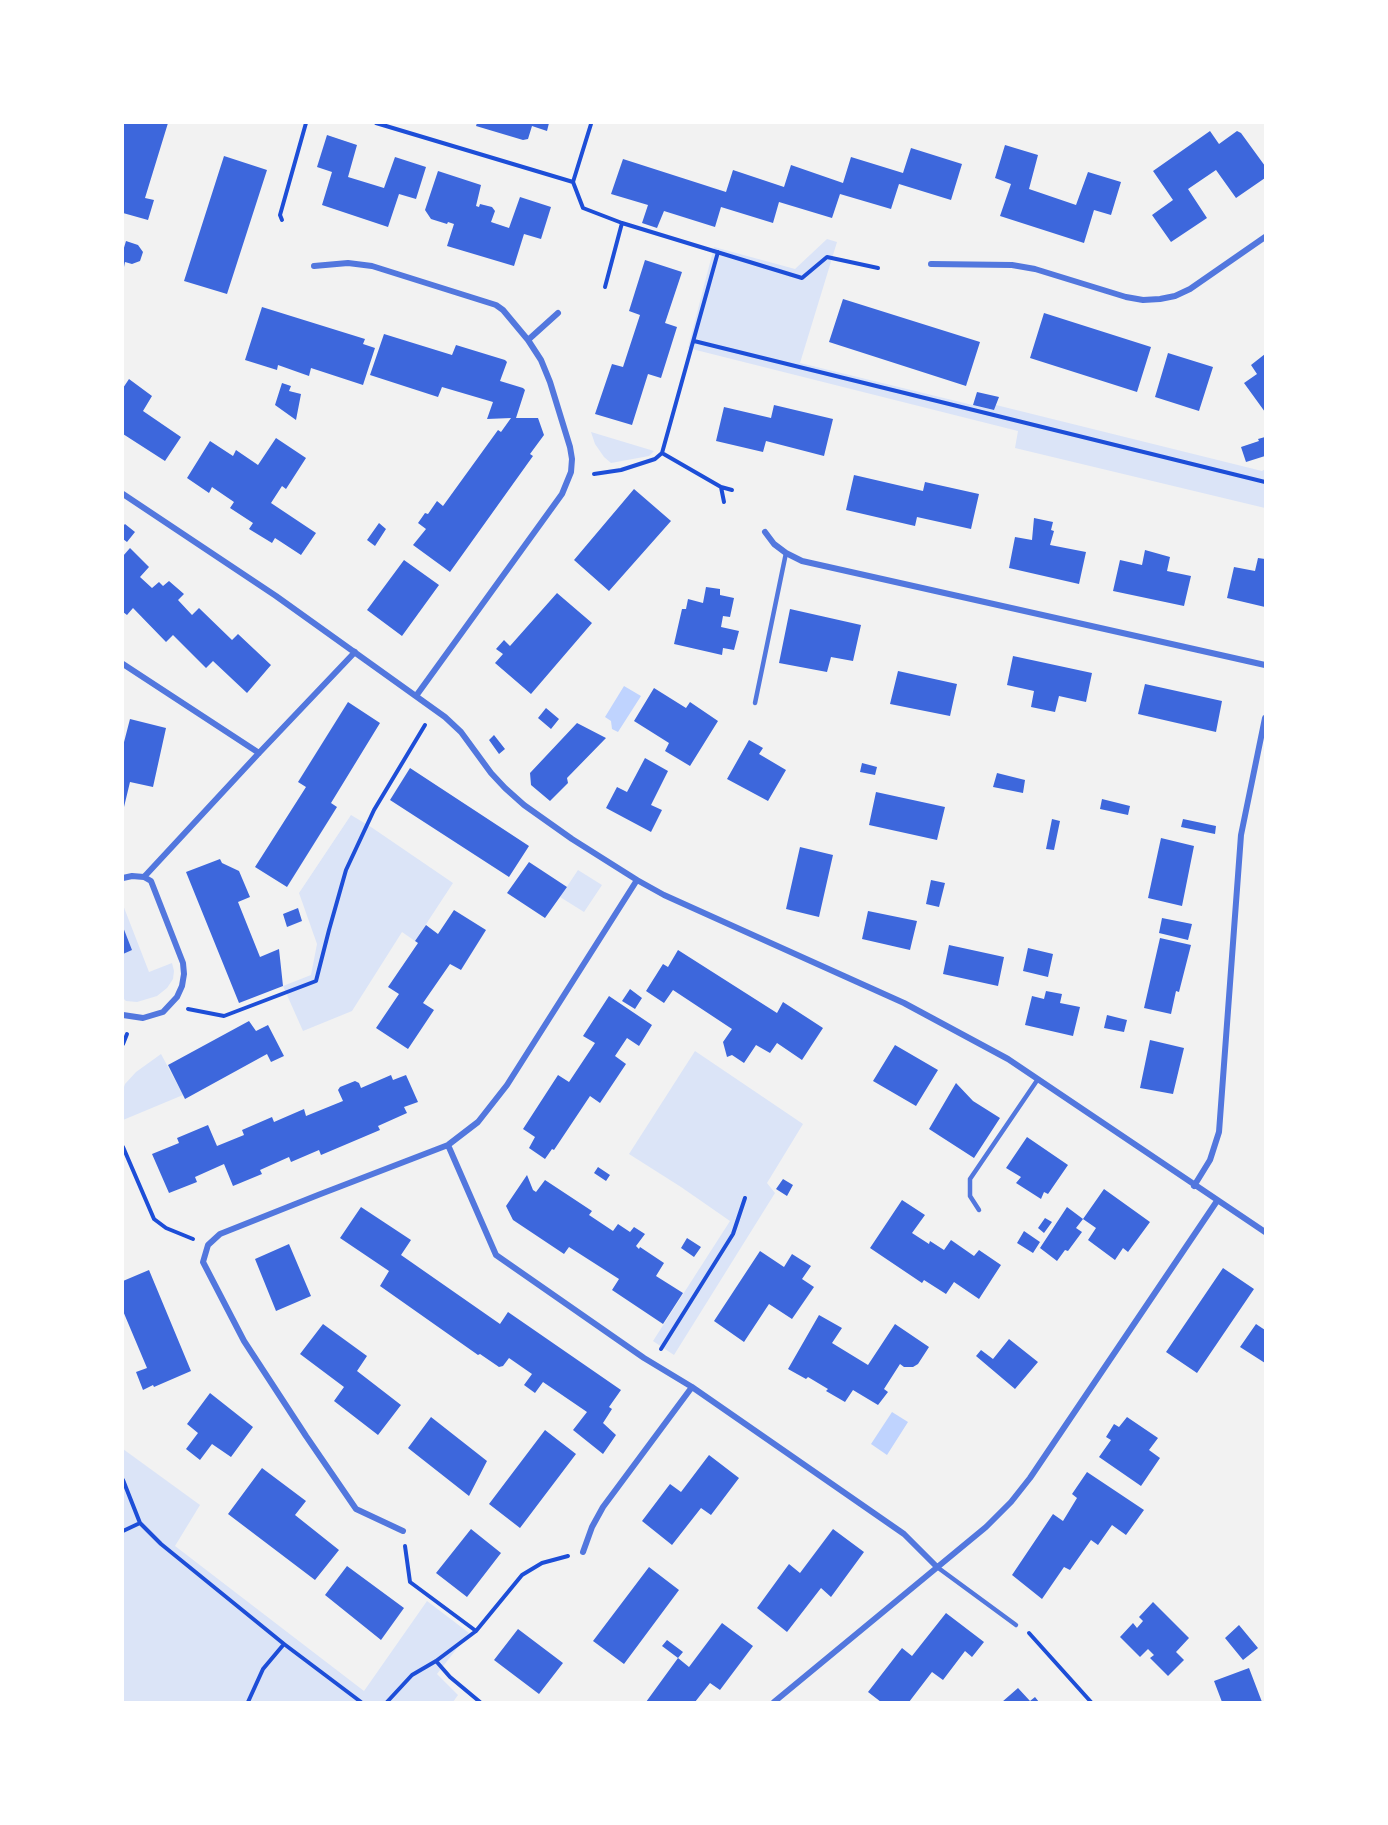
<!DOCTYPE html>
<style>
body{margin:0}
#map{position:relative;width:1388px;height:1825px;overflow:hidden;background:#f2f2f2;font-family:Cabin,sans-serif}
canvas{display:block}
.frame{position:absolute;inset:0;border:124px solid #fff;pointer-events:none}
</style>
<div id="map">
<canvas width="1388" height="1825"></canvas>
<div class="frame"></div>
</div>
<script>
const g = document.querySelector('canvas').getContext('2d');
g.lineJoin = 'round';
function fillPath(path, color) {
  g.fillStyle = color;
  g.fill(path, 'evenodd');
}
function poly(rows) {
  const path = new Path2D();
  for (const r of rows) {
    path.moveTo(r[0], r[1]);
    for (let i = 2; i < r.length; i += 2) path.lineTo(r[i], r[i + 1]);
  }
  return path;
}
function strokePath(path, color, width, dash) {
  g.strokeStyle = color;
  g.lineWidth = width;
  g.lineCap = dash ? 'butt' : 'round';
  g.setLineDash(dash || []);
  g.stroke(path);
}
const green = poly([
 [827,239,837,242,800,363,989,409,994,410,996,405,1262,471,1265,469,1265,508,1015,448,1018,431,688,348,714,247,795,269],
 [591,432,654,451,649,456,611,463,604,457,595,444],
 [351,815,371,827,453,883,415,941,402,932,352,1011,303,1031,283,986,311,975,317,944,299,893],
 [578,870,602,885,584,912,560,897],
 [123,905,149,972,172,963,174,971,173,979,167,988,157,996,137,1002,126,1001,123,998],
 [695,1051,803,1124,767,1183,775,1193,674,1355,653,1341,730,1221,681,1187,629,1154],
 [161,1054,183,1095,123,1120,123,1090,125,1084,136,1072],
 [123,1449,200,1505,175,1546,364,1691,427,1601,469,1633,437,1674,458,1695,453,1702,123,1702]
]);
const water = poly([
 [624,686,641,696,618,732,612,729,611,721,605,717],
 [892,1412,908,1422,887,1455,871,1444]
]);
const building = poly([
 [123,123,168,123,145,198,154,200,148,220,123,213],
 [477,123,549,123,547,131,532,126,528,139,523,140,476,126],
 [1210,131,1219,144,1237,131,1241,133,1265,166,1265,178,1236,198,1216,170,1188,189,1207,218,1171,242,1152,215,1173,200,1153,171],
 [327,135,357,145,348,177,384,188,395,157,426,167,416,199,399,194,388,227,322,205,332,172,317,167],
 [1005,145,1038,155,1029,189,1076,205,1088,172,1121,182,1111,215,1094,210,1084,243,1000,216,1011,184,995,178],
 [911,148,962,164,951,200,899,184,891,209,840,194,832,218,779,202,773,223,721,207,715,227,664,211,657,228,642,223,648,205,611,194,623,159,726,192,733,170,784,187,791,165,843,183,851,157,903,173],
 [224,156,267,170,227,294,184,281],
 [438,171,481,185,476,206,479,207,480,204,492,207,495,211,491,222,509,228,520,197,551,207,541,239,524,234,514,266,447,246,454,224,448,222,447,224,431,219,425,210],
 [126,241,138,245,143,252,140,261,132,264,125,262,124,267,123,251],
 [645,260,682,272,665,323,677,327,661,378,648,374,632,425,595,414,612,364,623,367,640,315,629,311],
 [843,299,980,342,966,386,829,342],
 [262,307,365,339,363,344,375,348,363,385,311,368,309,376,278,365,277,370,245,360],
 [1044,313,1151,347,1137,392,1030,358],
 [384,334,452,355,456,345,505,360,507,362,500,381,523,388,525,390,516,418,538,418,544,435,530,454,533,456,450,572,413,545,426,529,418,523,425,513,428,514,437,501,443,506,498,430,501,432,511,418,487,419,493,402,442,387,438,397,370,375],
 [1168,353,1213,367,1199,411,1155,397],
 [1265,354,1265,412,1244,383,1257,374,1251,365],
 [129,379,152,396,143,411,181,437,165,461,123,434,123,388],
 [282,383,291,386,289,391,301,394,296,420,275,405],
 [977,392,999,397,994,410,973,405],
 [774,405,833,419,824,456,766,441,763,452,716,441,724,407,771,418],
 [1265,437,1265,456,1246,462,1241,447,1259,441,1258,439],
 [276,438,306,458,286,489,282,486,271,503,316,533,301,555,275,538,272,543,249,529,253,523,230,508,234,502,212,487,209,493,187,478,210,441,233,456,236,450,258,465],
 [854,475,923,491,925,482,979,494,971,529,917,517,915,526,846,510],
 [634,489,671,521,609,591,574,560],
 [1034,518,1053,522,1051,530,1054,531,1050,545,1086,552,1079,584,1009,568,1015,537,1032,540],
 [379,523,386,529,375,546,367,540],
 [125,524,135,532,127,542,123,539,123,526],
 [130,548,149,567,140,577,152,588,159,582,163,586,169,581,184,594,178,600,192,615,199,608,232,640,238,634,271,665,247,693,213,661,206,668,173,635,166,642,133,608,127,615,123,612,123,556],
 [1145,550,1170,557,1167,571,1191,576,1184,606,1113,591,1120,560,1142,565],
 [1258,558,1265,559,1265,607,1227,598,1234,567,1255,571],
 [404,560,439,585,402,636,367,610],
 [706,587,720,589,720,595,734,598,730,617,723,616,721,627,739,631,734,650,723,648,722,655,674,644,682,609,686,609,688,599,703,603],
 [557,593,592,623,531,694,495,663,503,654,496,649,504,640,510,646],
 [790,609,861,625,853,661,831,657,827,672,779,663],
 [1013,656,1092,673,1086,702,1059,696,1055,712,1031,707,1034,691,1007,685],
 [898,671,957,684,950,716,890,704],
 [1145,684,1222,701,1216,732,1138,714],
 [654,688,686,708,690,702,718,721,690,766,665,751,669,743,634,721],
 [348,702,380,723,331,803,337,807,287,887,255,867,306,787,298,782],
 [546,708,559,719,551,729,538,718],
 [130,719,166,728,153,787,130,782,124,807,123,746],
 [577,723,606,738,567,778,568,783,550,801,531,785,530,773],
 [494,735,505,749,499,754,489,740],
 [749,740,763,748,759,754,786,770,768,801,727,779],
 [645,758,668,771,651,805,662,810,651,832,606,808,617,787,627,792],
 [862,763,877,767,875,775,860,772],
 [410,768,529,846,509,877,390,800],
 [997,773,1025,780,1023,793,993,787],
 [876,792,945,807,937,840,869,825],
 [1102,799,1130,806,1128,815,1100,809],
 [1052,819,1060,821,1054,850,1046,849],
 [1183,819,1216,826,1215,834,1181,827],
 [1161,838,1194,846,1182,906,1148,898],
 [800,847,833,855,819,917,786,909],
 [220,859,222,863,239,871,250,897,238,902,260,957,279,949,283,986,239,1003,186,872],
 [529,862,567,887,545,918,507,893],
 [931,880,945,883,939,907,926,904],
 [298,908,302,921,287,927,283,914],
 [454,910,486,930,461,970,450,964,423,1003,434,1010,408,1049,376,1028,399,994,388,987,418,943,415,941,426,925,438,934],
 [868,911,917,921,910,950,862,939],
 [1162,918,1192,924,1188,940,1159,933],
 [123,927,132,950,123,954],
 [1160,938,1191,945,1179,992,1176,991,1171,1014,1144,1008],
 [949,945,1004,957,998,986,943,974],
 [1028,948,1053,954,1048,977,1023,971],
 [678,950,777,1013,783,1002,823,1028,802,1060,777,1043,770,1053,756,1045,744,1063,732,1055,727,1057,723,1042,732,1029,673,990,664,1003,646,991,663,964,668,967],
 [630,989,642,998,635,1009,622,1001],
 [1046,991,1062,994,1060,1003,1080,1007,1073,1036,1025,1025,1032,996,1044,999],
 [609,996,652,1025,639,1046,627,1038,615,1056,626,1064,600,1103,590,1096,554,1150,552,1149,545,1159,529,1148,535,1137,523,1129,558,1075,569,1082,595,1043,583,1036],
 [1107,1015,1127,1020,1124,1032,1104,1028],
 [249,1021,256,1031,268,1025,284,1056,271,1062,267,1054,185,1099,168,1065],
 [1150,1040,1184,1048,1173,1094,1140,1088],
 [895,1045,938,1070,916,1106,873,1081],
 [391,1075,393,1080,406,1075,418,1102,404,1107,407,1113,378,1126,380,1130,321,1155,319,1150,291,1162,289,1157,260,1170,262,1174,233,1186,224,1164,195,1177,197,1182,169,1193,152,1154,179,1143,177,1138,208,1125,217,1146,244,1135,242,1130,272,1117,274,1122,304,1109,306,1116,343,1101,338,1090,340,1087,355,1081,359,1083,361,1088],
 [956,1083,973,1101,1000,1118,974,1158,929,1129],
 [1027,1137,1068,1165,1048,1194,1044,1192,1041,1199,1016,1183,1021,1177,1006,1168],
 [598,1167,610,1175,606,1181,594,1173],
 [527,1175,533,1190,536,1192,545,1180,592,1211,589,1215,613,1231,618,1224,630,1232,634,1227,645,1234,636,1246,639,1249,640,1247,664,1263,656,1276,683,1293,663,1324,612,1290,619,1279,569,1247,564,1254,513,1220,506,1206],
 [783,1179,793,1185,787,1196,776,1189],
 [1104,1189,1150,1222,1128,1252,1123,1248,1115,1260,1088,1240,1096,1228,1083,1219,1076,1228,1082,1232,1068,1251,1065,1250,1057,1261,1040,1248,1067,1207,1083,1219],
 [902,1200,925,1215,912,1233,929,1244,930,1241,944,1250,951,1240,974,1256,979,1250,1001,1265,979,1299,954,1282,946,1294,924,1280,922,1283,870,1248],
 [361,1207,411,1240,401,1255,500,1324,508,1312,621,1390,609,1407,612,1409,603,1423,616,1435,603,1454,573,1430,587,1412,543,1382,535,1393,524,1385,532,1374,509,1358,503,1366,499,1367,480,1354,478,1355,380,1286,389,1271,340,1238],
 [1045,1218,1052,1222,1044,1233,1038,1228],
 [1024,1231,1040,1242,1033,1253,1017,1243],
 [687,1238,701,1247,694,1257,681,1248],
 [289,1244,311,1296,276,1311,255,1259],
 [760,1251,784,1267,792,1254,811,1266,802,1279,814,1287,792,1319,769,1304,744,1342,714,1321],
 [1223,1268,1254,1289,1197,1373,1166,1352],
 [149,1270,191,1371,154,1387,153,1385,143,1390,136,1372,147,1368,123,1311,123,1281],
 [819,1315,842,1328,832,1343,868,1365,895,1324,929,1347,918,1364,913,1367,904,1367,900,1364,884,1389,888,1392,878,1405,853,1390,845,1402,826,1391,828,1389,808,1377,806,1379,788,1369],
 [323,1324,367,1356,357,1371,401,1405,378,1435,334,1401,344,1387,300,1354],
 [1256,1324,1265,1330,1265,1363,1240,1347],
 [1009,1339,1038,1362,1015,1389,976,1356,981,1350,993,1359],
 [210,1393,253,1427,231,1457,212,1444,200,1460,186,1449,198,1433,187,1424],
 [431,1417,487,1461,469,1496,408,1448],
 [1127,1417,1158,1438,1149,1450,1160,1458,1141,1486,1099,1457,1111,1440,1106,1437,1114,1424,1119,1427],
 [545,1430,576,1454,520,1528,489,1504],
 [709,1455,739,1478,711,1515,701,1508,672,1545,642,1521,670,1484,681,1492],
 [262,1468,306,1501,295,1515,339,1550,315,1580,228,1514],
 [1087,1472,1144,1510,1126,1535,1112,1525,1098,1545,1091,1540,1070,1570,1064,1567,1042,1599,1012,1575,1053,1514,1063,1521,1077,1498,1072,1494],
 [471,1529,501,1553,467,1597,436,1573],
 [833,1529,864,1552,831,1597,821,1588,787,1632,757,1608,789,1564,800,1573],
 [347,1566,404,1608,381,1640,325,1595],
 [649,1567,679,1590,624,1664,593,1641],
 [1153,1602,1189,1638,1176,1652,1184,1660,1168,1676,1150,1658,1154,1655,1148,1649,1140,1657,1120,1637,1133,1623,1137,1628,1143,1621,1139,1617],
 [946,1613,984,1642,972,1657,965,1651,943,1680,932,1672,909,1702,881,1702,868,1692,902,1648,912,1656],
 [722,1623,753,1646,720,1690,710,1683,695,1702,646,1702,678,1658,662,1646,667,1640,683,1652,678,1658,689,1667],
 [1239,1625,1258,1648,1243,1660,1225,1638],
 [518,1629,563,1663,539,1694,494,1660],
 [1249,1668,1262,1702,1222,1702,1214,1681],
 [1018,1688,1030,1701,1035,1697,1039,1702,1002,1702]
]);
const path = poly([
 [376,123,573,182],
 [591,124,573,182,583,208,622,223,605,287],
 [282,220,280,215,306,123],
 [622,223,802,278,827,257,878,268],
 [694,341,1265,482],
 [662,453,721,487],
 [594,474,621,470,655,459,662,453,718,252],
 [724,502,721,487,732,490],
 [188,1009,224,1016,316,981,329,930,346,870,374,810,425,725],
 [123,1044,127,1034],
 [123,1147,154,1219,166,1228,193,1239],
 [661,1349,733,1234,745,1198],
 [123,1480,140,1523,161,1544,284,1644,361,1702],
 [123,1531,140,1523],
 [476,1631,522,1575,542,1563,568,1556],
 [1029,1633,1091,1702],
 [436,1661,450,1677,480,1702],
 [248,1702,263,1669,284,1644],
 [387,1702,412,1675,436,1661,476,1631,410,1582,405,1546]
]);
const service = poly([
 [755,703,786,553],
 [979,1210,970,1196,970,1179,1038,1079],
 [937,1567,1016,1625]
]);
const minor = poly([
 [931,264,1012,265,1035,269,1126,297,1143,300,1160,299,1175,296,1190,289,1265,237],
 [314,266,348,263,372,266,496,305,503,310,528,340,541,360,550,382,570,447,572,459,571,472,562,494,416,696],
 [528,340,558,313],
 [123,494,276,596,445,717,461,732,491,773,505,788,524,805,572,839,637,880,664,895,904,1003,1008,1059,1265,1232],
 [765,532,774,544,786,553,802,561,1265,665],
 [123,664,259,753],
 [144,877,259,753,355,652],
 [123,878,132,876,144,877,151,881,183,963,184,974,182,986,177,997,163,1012,143,1018,123,1015],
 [448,1145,496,1255,644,1358,692,1387,904,1534,937,1567],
 [1194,1186,1210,1160,1219,1132,1241,835,1265,718],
 [403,1531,356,1509,306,1436,244,1341,203,1262,208,1245,220,1234,318,1195,448,1145,478,1122,507,1085,637,880],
 [583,1552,592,1527,603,1507,692,1387],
 [774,1702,986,1527,1011,1502,1030,1478,1217,1201]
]);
fillPath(green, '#dbe4f7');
fillPath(water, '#bfd3fe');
fillPath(building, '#3d67dc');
strokePath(path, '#1d4ed8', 4);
strokePath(service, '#5277de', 4.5);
strokePath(minor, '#5277de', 6);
</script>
